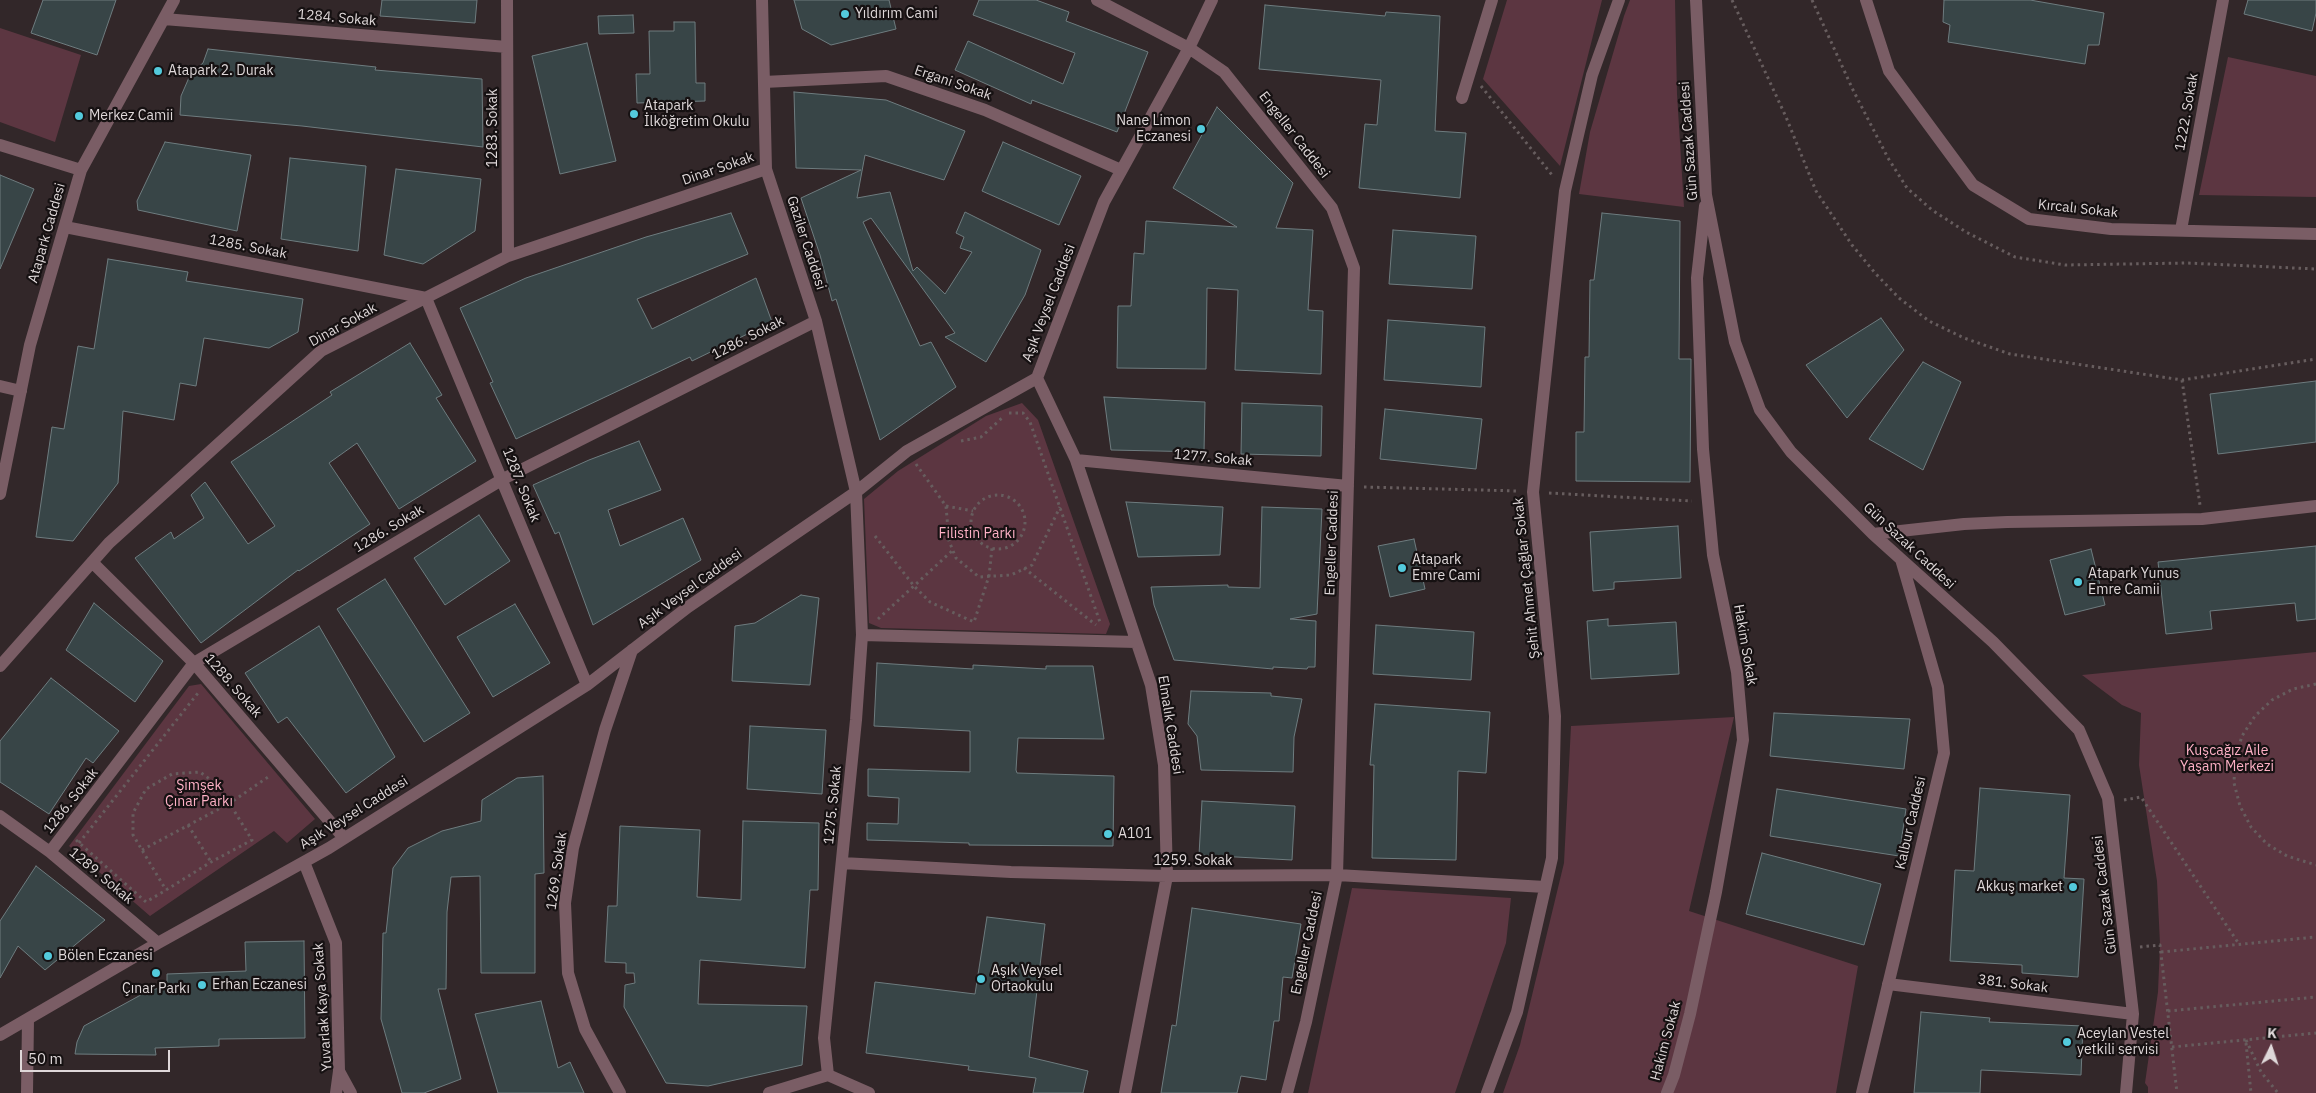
<!DOCTYPE html>
<meta charset="utf-8">
<style>
body{margin:0}
#map{position:relative;width:2316px;height:1093px;overflow:hidden;background:#322729;font-family:"IBM Plex Sans",sans-serif}
canvas{display:block}
.north{position:absolute;left:2246px;top:1023px;width:50px;height:50px;-webkit-text-stroke:4px #161112;paint-order:stroke;rotate:4deg;font-size:14px;font-weight:700;line-height:20px;text-align:center;color:#dfd8d9}
.north::after{content:'';display:block;margin:auto;width:18px;height:22px;background:#dfd8d9;clip-path:polygon(50% 0,100% 100%,50% 72%,0 100%)}
.scale{position:absolute;left:20px;top:1050px;width:150px;height:22px;box-sizing:border-box;border:2px solid #dfd8d9;border-top:0;padding-left:6px;font-size:15px;line-height:18px;white-space:nowrap;color:#dfd8d9;-webkit-text-stroke:4px #161112;paint-order:stroke}
</style>
<div id="map">
<canvas width="2316" height="1093"></canvas>
<div class="north">K</div>
<div class="scale">50 m</div>
</div>
<script>
const g = document.querySelector('canvas').getContext('2d');
g.lineJoin = 'round';
function fillPath(path, color) {
  g.fillStyle = color;
  g.fill(path, 'evenodd');
}
function poly(rows) {
  const path = new Path2D();
  for (const r of rows) {
    if (r.length === 3) {
      path.moveTo(r[0] + r[2], r[1]);
      path.arc(r[0], r[1], r[2], 0, 2 * Math.PI);
      continue;
    }
    path.moveTo(r[0], r[1]);
    for (let i = 2; i < r.length; i += 2) path.lineTo(r[i], r[i + 1]);
  }
  return path;
}
function strokePath(path, color, width, dash) {
  g.strokeStyle = color;
  g.lineWidth = width;
  g.lineCap = dash ? 'butt' : 'round';
  g.setLineDash(dash || []);
  g.stroke(path);
}
function write(font, color, halo, rows, align = 'center') {
  g.font = font + ' "IBM Plex Sans",sans-serif';
  g.lineWidth = 4.5;
  g.setLineDash([]);
  g.textBaseline = 'middle';
  g.strokeStyle = halo;
  g.fillStyle = color;
  for (const [text, x, y, turn = 0] of rows) {
    g.save();
    g.translate(x, y);
    g.rotate((+turn || 0) * Math.PI / 180);
    g.textAlign = isNaN(turn) ? turn : align;
    if (halo) g.strokeText(text, 0, 0);
    g.fillText(text, 0, 0);
    g.restore();
  }
}
const green = poly([
 [1507,0,1602,0,1560,166,1483,79],
 [1630,0,1675,0,1677,94,1684,207,1579,194,1590,132,1624,16],
 [0,28,81,55,55,142,0,122],
 [2228,57,2316,76,2316,197,2199,195],
 [1022,403,1038,420,1110,624,1106,634,881,628,869,623,864,499,898,471,986,416],
 [2316,652,2316,1093,2148,1093,2148,1087,2145,1083,2158,992,2160,944,2157,881,2139,765,2141,713,2122,705,2082,675],
 [201,684,315,819,287,843,274,831,150,916,69,846,189,686],
 [1734,717,1689,911,1858,966,1836,1093,1503,1093,1520,1045,1564,863,1571,726],
 [1352,888,1511,898,1506,943,1455,1093,1308,1093]
]);
const building = poly([
 [43,0,116,0,97,55,31,33,43,0],
 [382,0,477,0,475,23,380,16,382,0],
 [794,0,889,0,896,29,831,45,802,29,794,0],
 [979,0,1036,0,1069,12,1066,21,1148,52,1117,132,1032,100,1031,104,955,70,968,41,1063,84,1075,53,973,15,979,0],
 [1944,0,2030,0,2104,13,2099,45,2088,45,2085,64,1948,42,1950,25,1943,22,1944,0],
 [2248,0,2316,0,2316,13,2312,31,2244,14,2248,0],
 [1265,5,1385,16,1386,12,1440,16,1435,131,1466,133,1460,198,1359,188,1365,124,1377,125,1381,80,1259,69,1265,5],
 [633,15,634,33,599,34,598,16,633,15],
 [674,22,695,22,696,83,705,83,705,101,637,103,636,74,650,74,649,31,674,31,674,22],
 [587,43,616,161,560,174,532,56,587,43],
 [208,49,376,67,375,70,482,79,483,147,302,126,180,115,181,96,191,73,203,63,208,49],
 [794,92,886,100,965,131,944,180,865,155,857,198,890,192,913,271,917,267,945,294,972,252,960,248,964,237,956,233,965,212,1041,250,1025,295,986,362,945,337,955,333,871,218,863,222,920,346,931,342,956,387,880,440,836,299,832,301,820,255,801,198,861,170,796,168,794,92],
 [1217,107,1293,183,1276,228,1313,230,1308,310,1323,311,1321,374,1235,370,1238,290,1207,288,1206,369,1117,368,1118,306,1131,306,1134,253,1144,254,1146,221,1237,227,1173,188,1217,107],
 [165,142,251,155,237,231,138,210,137,201,165,142],
 [1003,142,1081,176,1059,225,982,191,1003,142],
 [290,158,366,166,358,251,281,239,290,158],
 [396,169,481,179,475,231,423,264,384,255,396,169],
 [0,175,34,189,0,269,0,175],
 [731,213,748,254,637,299,652,329,756,278,772,322,692,361,690,357,516,439,490,383,493,382,460,308,526,278,646,237,731,213],
 [1602,213,1680,221,1679,359,1691,359,1690,482,1576,481,1576,432,1584,432,1585,357,1589,357,1590,280,1594,280,1602,213],
 [1393,230,1476,236,1472,289,1389,284,1393,230],
 [108,259,188,272,186,281,303,299,298,332,269,348,204,338,196,386,180,383,174,420,123,411,118,483,73,541,36,537,52,427,64,429,78,346,94,349,108,259],
 [1881,318,1904,350,1847,418,1806,365,1881,318],
 [1388,320,1485,327,1481,387,1384,380,1388,320],
 [410,343,442,395,436,398,476,461,399,509,357,443,329,463,370,524,299,571,298,570,201,643,135,558,171,532,174,539,204,518,191,495,205,482,248,544,275,526,231,462,332,395,330,392,410,343],
 [1923,362,1961,382,1923,470,1869,439,1923,362],
 [2316,381,2316,442,2218,454,2210,394,2316,381],
 [1104,397,1205,402,1204,452,1111,450,1104,397],
 [1242,403,1322,406,1321,456,1241,454,1242,403],
 [1385,409,1482,419,1476,469,1380,459,1385,409],
 [639,441,661,490,608,510,620,546,683,518,701,560,593,625,559,532,555,534,533,485,589,460,639,441],
 [1126,502,1223,507,1220,555,1138,557,1126,502],
 [1262,507,1322,509,1317,614,1290,619,1316,621,1315,667,1308,667,1307,669,1273,667,1273,669,1174,660,1154,605,1151,587,1228,585,1228,587,1260,588,1262,507],
 [479,515,510,561,445,605,414,558,479,515],
 [1678,526,1681,578,1614,582,1614,589,1593,591,1590,532,1678,526],
 [1414,539,1425,589,1390,597,1378,546,1414,539],
 [2316,546,2316,619,2297,621,2295,603,2210,611,2212,629,2166,634,2158,562,2316,546],
 [2091,549,2105,605,2065,615,2050,560,2091,549],
 [385,579,470,713,424,742,337,609,385,579],
 [801,595,819,598,810,685,732,681,735,626,755,623,801,595],
 [94,603,163,661,135,702,66,650,94,603],
 [515,604,550,663,493,697,457,637,515,604],
 [1608,619,1608,626,1676,622,1679,674,1591,679,1587,621,1608,619],
 [1376,625,1474,632,1471,680,1373,674,1376,625],
 [319,626,395,757,346,793,287,717,278,723,245,673,319,626],
 [877,663,973,669,973,665,1046,669,1046,666,1093,666,1104,739,1018,738,1016,770,1017,773,1114,776,1113,846,969,845,969,843,867,840,867,823,898,824,899,798,868,796,868,769,970,772,970,731,874,726,877,663],
 [51,678,119,731,93,763,86,758,49,814,0,782,0,741,51,678],
 [1191,691,1271,693,1271,696,1302,699,1294,737,1293,772,1201,770,1197,736,1188,724,1191,691],
 [1375,704,1490,712,1486,773,1458,771,1456,860,1372,858,1374,765,1370,765,1375,704],
 [1774,713,1910,719,1904,769,1770,756,1774,713],
 [750,726,826,730,822,794,747,789,750,726],
 [543,776,544,873,535,874,535,973,481,973,480,876,451,877,447,912,446,989,438,989,461,1079,424,1093,402,1093,381,1019,383,933,386,933,393,868,408,848,442,831,481,821,482,800,517,778,543,776],
 [1980,788,2070,795,2064,878,2084,879,2078,977,2022,973,2022,965,1950,961,1955,870,1974,871,1980,788],
 [1777,789,1906,809,1899,856,1770,836,1777,789],
 [1202,801,1295,806,1292,860,1199,855,1202,801],
 [743,821,819,823,818,890,810,890,805,968,700,960,698,1004,807,1006,802,1065,708,1086,666,1083,624,1007,625,985,635,983,634,973,626,973,626,963,605,962,608,906,617,906,620,826,700,830,697,897,741,900,743,821],
 [1762,853,1881,884,1864,945,1746,914,1762,853],
 [36,866,105,920,45,970,18,946,0,978,0,921,36,866],
 [1192,908,1301,924,1292,978,1283,977,1279,1021,1274,1021,1266,1080,1241,1076,1237,1093,1161,1093,1172,1025,1176,1026,1192,908],
 [987,917,1045,924,1029,1057,1088,1071,1083,1093,1033,1093,1036,1078,968,1070,969,1066,866,1053,875,982,975,994,987,917],
 [304,941,305,1038,219,1039,219,1046,155,1048,156,1055,75,1054,77,1042,84,1026,148,991,167,986,167,974,246,971,245,942,304,941],
 [541,1001,558,1068,570,1062,584,1093,498,1093,475,1014,541,1001],
 [1921,1012,1990,1018,1989,1022,2083,1026,2081,1075,1981,1070,1980,1093,1914,1093,1921,1012]
]);
const path = poly([
 [1732,0,1786,117,1816,191,1852,245,1875,273,1899,298,1929,321,1964,338,2010,354,2182,380,2316,359],
 [1812,0,1853,90,1888,158,1907,188,1932,210,1966,232,2015,257,2065,265,2187,263,2316,269],
 [1481,86,1552,175],
 [2182,380,2200,505],
 [1009,413,1023,413,1030,422,1101,625],
 [961,441,981,437,1002,418],
 [916,464,946,506,949,541,956,558,979,577,1011,575,1032,565,1060,507],
 [1364,487,1518,491],
 [1549,493,1692,501],
 [998,522,27],
 [946,506,973,511],
 [875,536,914,586,930,602,974,622,989,576,992,548],
 [1024,568,1096,625],
 [878,619,953,550],
 [2316,684,2293,689,2272,700,2255,716,2242,736,2235,759,2234,783,2240,806,2251,827,2267,844,2287,856,2316,865],
 [2124,800,2141,797,2239,944],
 [188,825,211,862],
 [76,840,146,902,166,890,211,862,252,840,219,786,200,772,172,774,146,789,133,813,133,835,166,890],
 [79,843,198,693,200,694],
 [142,850,230,803,271,775],
 [2140,947,2160,945,2177,1093],
 [2161,952,2316,937],
 [2168,1011,2316,997],
 [2246,1040,2261,1072,2278,1093],
 [2246,1043,2251,1093],
 [2172,1047,2316,1033]
]);
const minor = poly([
 [507,0,508,256],
 [762,0,766,169,816,321,856,492,862,635,856,720,824,1038,828,1075,869,1093],
 [1097,0,1189,48,1224,72,1332,208,1354,268,1337,875,1306,1022,1287,1093],
 [1696,0,1706,195,1735,342,1760,410,1791,452,1873,534,1993,642,2079,730,2108,798,2133,1014,2126,1093],
 [1866,0,1889,71,1973,185,2029,219,2111,229,2316,234],
 [164,19,507,47],
 [764,82,886,76,985,110,1121,170],
 [1462,98,1492,0],
 [0,145,81,170],
 [65,227,426,298,587,685],
 [2181,230,2223,0],
 [1037,378,1076,460,1151,685,1164,765,1167,876,1125,1093],
 [0,386,21,391],
 [1076,460,1348,486],
 [0,494,30,345,81,170,174,0],
 [1873,534,1964,524,2007,522,2202,519,2316,506],
 [92,562,194,663,344,838],
 [862,635,1136,642],
 [0,666,109,543,321,351,508,256,766,169],
 [0,816,50,852,158,943],
 [50,852,194,663,503,479,816,321],
 [304,862,336,943,339,1071,351,1093],
 [842,863,1011,872,1167,876,1337,875,1545,887],
 [1888,984,2133,1014],
 [0,1035,158,943,329,848,587,685,688,607,856,492,907,451,1037,378,1104,202,1189,48,1212,0],
 [27,1093,28,1019],
 [336,1093,339,1071],
 [620,1093,585,1029,568,973,565,903,573,848,605,730,632,650],
 [769,1093,828,1075],
 [1487,1093,1517,1012,1552,858,1555,716,1533,492,1565,191,1592,75,1619,0],
 [1667,1093,1674,1075,1690,1014,1716,892,1743,740,1737,672,1713,555,1703,449,1697,278,1705,206],
 [1862,1093,1944,753,1938,687,1901,559]
]);
const markers = [
 [845,14,5,"#53cadc"],
 [158,71,5,"#53cadc"],
 [634,114,5,"#53cadc"],
 [79,116,5,"#53cadc"],
 [1201,129,5,"#53cadc"],
 [1402,568,5,"#53cadc"],
 [2078,582,5,"#53cadc"],
 [1108,834,5,"#53cadc"],
 [2073,887,5,"#53cadc"],
 [48,956,5,"#53cadc"],
 [156,973,5,"#53cadc"],
 [981,979,5,"#53cadc"],
 [202,985,5,"#53cadc"],
 [2067,1042,5,"#53cadc"]
];
const poiNames = [
 ["Yıldırım Cami",855,14],
 ["Atapark 2. Durak",168,71],
 ["Atapark",644,106],
 ["İlköğretim Okulu",644,122],
 ["Merkez Camii",89,116],
 ["Nane Limon",1191,121,"right"],
 ["Eczanesi",1191,137,"right"],
 ["Atapark",1412,560],
 ["Emre Cami",1412,576],
 ["Atapark Yunus",2088,574],
 ["Emre Camii",2088,590],
 ["A101",1118,834],
 ["Akkuş market",2063,887,"right"],
 ["Bölen Eczanesi",58,956],
 ["Aşık Veysel",991,971],
 ["Ortaokulu",991,987],
 ["Erhan Eczanesi",212,985],
 ["Çınar Parkı",156,989,"center"],
 ["Aceylan Vestel",2077,1034],
 ["yetkili servisi",2077,1050]
];
const streetNames = [
 ["1284. Sokak",337,18,5],
 ["Ergani Sokak",953,83,19],
 ["1222. Sokak",2187,112,-80],
 ["1283. Sokak",493,128,-90],
 ["Engeller Caddesi",1294,135,52],
 ["Gün Sazak Caddesi",1689,141,-94],
 ["Dinar Sokak",718,169,-19],
 ["Kırcalı Sokak",2078,209,6],
 ["Atapark Caddesi",47,233,-74],
 ["Gaziler Caddesi",806,243,72],
 ["1285. Sokak",248,247,11],
 ["Aşık Veysel Caddesi",1049,303,-69],
 ["Dinar Sokak",343,325,-29],
 ["1286. Sokak",748,338,-27],
 ["1277. Sokak",1213,458,5],
 ["1287. Sokak",521,485,68],
 ["1286. Sokak",389,529,-31],
 ["Engeller Caddesi",1332,543,-88],
 ["Gün Sazak Caddesi",1909,546,43],
 ["Şehit Ahmet Çağlar Sokak",1527,578,-96],
 ["Aşık Veysel Caddesi",690,589,-36],
 ["Hakim Sokak",1745,645,80],
 ["1288. Sokak",233,686,49],
 ["Elmalık Caddesi",1170,725,81],
 ["1286. Sokak",71,801,-52],
 ["1275. Sokak",833,805,-84],
 ["Aşık Veysel Caddesi",354,813,-32],
 ["Kalbur Caddesi",1911,823,-77],
 ["1259. Sokak",1193,861],
 ["1269. Sokak",557,871,-82],
 ["1289. Sokak",101,876,40],
 ["Gün Sazak Caddesi",2105,895,-97],
 ["Engeller Caddesi",1307,943,-78],
 ["381. Sokak",2013,984,7],
 ["Yuvarlak Kaya Sokak",323,1007,-94],
 ["Hakim Sokak",1666,1041,-75]
];
const parkNames = [
 ["Filistin Parkı",977,534],
 ["Kuşcağız Aile",2227,751],
 ["Yaşam Merkezi",2227,767],
 ["Şimşek",199,786],
 ["Çınar Parkı",199,802]
];
fillPath(green, '#5c3641');
fillPath(building, '#384547');
strokePath(building, '#6e7c7f', 1);
strokePath(path, '#675d5e', 3, [2.5, 4]);
strokePath(minor, '#7a5d65', 12);
for (const [x, y, r, color] of markers) {
  const dot = new Path2D();
  dot.arc(x, y, r, 0, 2 * Math.PI);
  g.fillStyle = color;
  g.fill(dot);
  strokePath(dot, '#161112', 2);
}
write('14px', '#dfd8d9', '#161112', poiNames, 'left');
write('14px', '#dfd8d9', '#161112', streetNames);
write('14px', '#fdb0c5', '#161112', parkNames);
</script>
